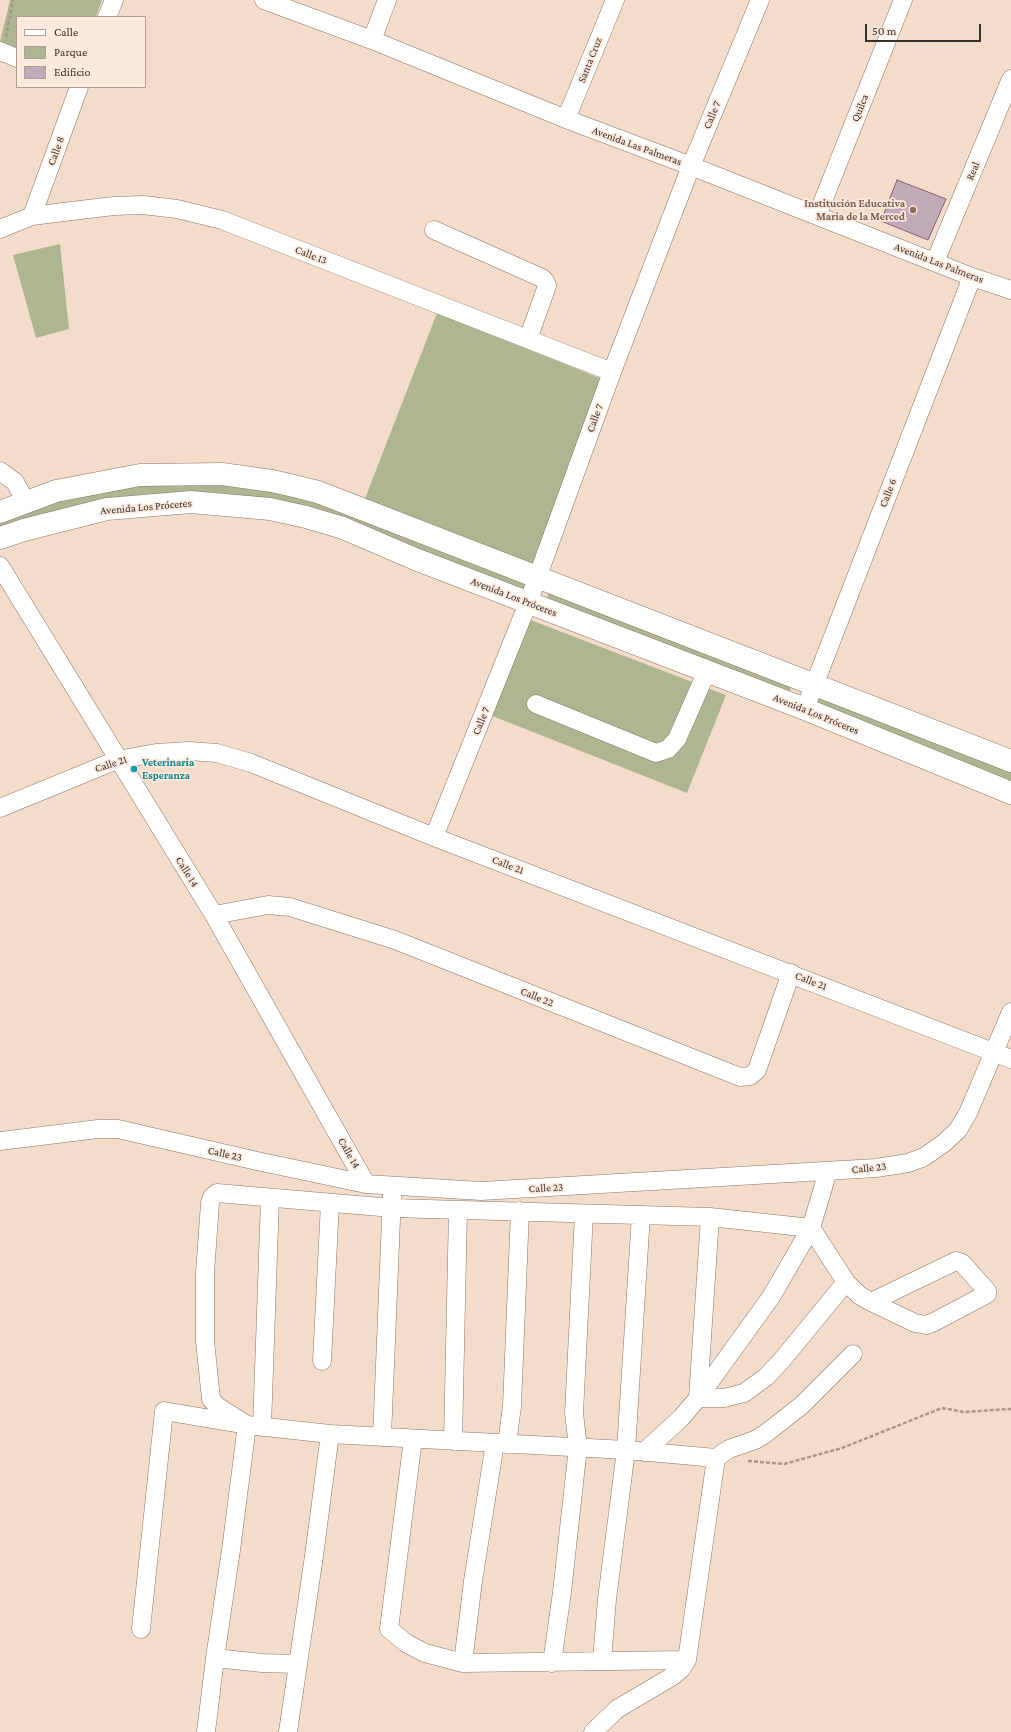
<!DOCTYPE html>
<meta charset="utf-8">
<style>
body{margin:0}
#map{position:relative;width:1011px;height:1732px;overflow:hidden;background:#f4dcca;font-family:"Crimson Pro",serif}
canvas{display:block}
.legend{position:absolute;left:16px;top:16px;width:130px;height:72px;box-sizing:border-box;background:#feeadc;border:1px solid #af9f94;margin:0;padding:5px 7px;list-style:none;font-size:12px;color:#392f29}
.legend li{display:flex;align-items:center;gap:8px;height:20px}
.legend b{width:20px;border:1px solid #af9f94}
.scale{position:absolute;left:865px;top:24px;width:116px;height:18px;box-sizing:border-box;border:2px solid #392f29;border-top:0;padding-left:5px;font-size:12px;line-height:14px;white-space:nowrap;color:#392f29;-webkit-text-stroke:3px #feeadc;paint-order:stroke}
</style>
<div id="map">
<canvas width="1011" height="1732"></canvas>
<ul class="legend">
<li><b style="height:5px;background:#fff"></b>Calle</li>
<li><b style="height:11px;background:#adb690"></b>Parque</li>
<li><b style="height:11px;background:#c3aab8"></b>Edificio</li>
</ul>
<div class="scale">50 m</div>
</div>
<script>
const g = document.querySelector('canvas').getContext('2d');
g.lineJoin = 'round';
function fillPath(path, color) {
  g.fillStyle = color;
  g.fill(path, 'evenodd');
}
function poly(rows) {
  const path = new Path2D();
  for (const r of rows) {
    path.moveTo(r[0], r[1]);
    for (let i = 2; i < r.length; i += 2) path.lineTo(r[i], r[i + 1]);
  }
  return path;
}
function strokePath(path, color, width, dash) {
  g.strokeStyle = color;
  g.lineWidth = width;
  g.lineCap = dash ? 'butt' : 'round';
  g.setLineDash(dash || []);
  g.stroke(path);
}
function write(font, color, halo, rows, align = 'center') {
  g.font = font + ' "Crimson Pro",serif';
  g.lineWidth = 3.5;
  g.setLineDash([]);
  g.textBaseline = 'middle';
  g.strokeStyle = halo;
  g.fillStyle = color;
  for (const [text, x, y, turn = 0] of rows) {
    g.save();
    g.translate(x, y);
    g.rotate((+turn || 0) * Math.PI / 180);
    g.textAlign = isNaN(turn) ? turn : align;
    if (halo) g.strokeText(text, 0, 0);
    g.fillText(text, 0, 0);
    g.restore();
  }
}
const green = poly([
 [10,0,102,0,96,17,17,17,17,49,0,42],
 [60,244,69,329,36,338,13,255],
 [437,313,602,379,533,569,364,501],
 [203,480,317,499,525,579,525,592,243,501,0,533,0,516,100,488],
 [552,590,792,684,788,696,547,602,548,594],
 [528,619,726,695,687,793,490,715],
 [819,697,1011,771,1011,785,817,703]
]);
const building = poly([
 [897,180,946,199,928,240,881,221,897,180]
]);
const path = poly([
 [6,37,13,0],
 [748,1461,784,1464,842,1448,942,1408,964,1412,1011,1409]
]);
const minor = poly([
 [264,0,372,40,566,119,691,166,972,277,1011,290],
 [107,17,114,0],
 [372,40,387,0],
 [0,51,17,58],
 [566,119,615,0],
 [32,216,79,87],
 [817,216,903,0],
 [0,229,32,216,63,212,114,206,143,205,177,209,222,220,612,372],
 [434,230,542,278,545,281,547,286,528,339],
 [935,262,1011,79],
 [0,471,15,482,26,502],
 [0,566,214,915,366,1184],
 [536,704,656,753,668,749,677,739,707,671],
 [805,709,972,277],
 [0,808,117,760,156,753,189,751,217,753,251,763,434,837,1011,1059],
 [434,837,528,603,612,372,691,166,760,0],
 [214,915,268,905,290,907,395,940,740,1077,750,1076,757,1070,791,973],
 [0,1141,98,1129,118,1129,257,1161,366,1184,481,1191,876,1168,908,1163,924,1157,944,1143,958,1130,968,1113,1011,1012],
 [710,1217,698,1398,724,1398,744,1393,766,1377,782,1360,846,1282],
 [322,1361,330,1203],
 [262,1427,270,1198],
 [382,1437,392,1195],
 [413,1439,389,1629,406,1643,425,1653,463,1663,687,1660],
 [453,1441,458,1210],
 [507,1444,512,1406,520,1211],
 [644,1452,681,1418,698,1398,771,1297,811,1228,828,1171],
 [141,1629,164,1411,247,1425,330,1434,626,1450,716,1458,729,1449,755,1440,765,1434,802,1405,853,1354],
 [215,1658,262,1663,297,1664],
 [602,1661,607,1599,626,1450,641,1215],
 [463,1663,473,1581,495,1443],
 [552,1663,562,1592,578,1447,574,1413,584,1214],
 [206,1732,215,1658,231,1550,247,1425,217,1406,211,1399,205,1341,205,1273,210,1203,212,1197,217,1193,392,1208,710,1217,811,1228,846,1282,859,1295,871,1302,915,1323,926,1325,934,1322,987,1294,987,1291,962,1263,956,1261,871,1302],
 [288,1732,314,1556,330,1434],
 [593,1732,617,1709,673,1676,681,1669,687,1660,716,1458]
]);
const major = poly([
 [0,512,56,491,140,475,222,474,272,481,294,486,318,492,1011,761],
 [0,538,24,530,107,509,191,502,270,509,306,517,343,528,415,559,805,709,1011,793]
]);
const markers = [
 [913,210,4,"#8d6e63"],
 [134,769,4,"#0f9aa8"]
];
const streetNames = [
 ["Santa Cruz",590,60,-68],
 ["Quilca",860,108,-68],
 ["Calle 7",712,115,-68],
 ["Avenida Las Palmeras",637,146,20],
 ["Calle 8",56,151,-70],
 ["Real",973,171,-68],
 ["Calle 13",311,255,21],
 ["Avenida Las Palmeras",939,263,21],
 ["Calle 7",595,418,-70],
 ["Calle 6",888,493,-69],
 ["Avenida Los Próceres",146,507,-5],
 ["Avenida Los Próceres",514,597,21],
 ["Avenida Los Próceres",816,714,22],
 ["Calle 7",481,721,-68],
 ["Calle 21",111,764,-18],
 ["Calle 21",508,865,21],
 ["Calle 14",187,872,58],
 ["Calle 21",811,981,21],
 ["Calle 22",537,997,22],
 ["Calle 14",349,1153,60],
 ["Calle 23",225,1154,13],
 ["Calle 23",869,1168,-6],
 ["Calle 23",546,1188,-3]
];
const educationNames = [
 ["Institución Educativa",905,204],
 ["Maria de la Merced",905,217]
];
const cultureNames = [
 ["Veterinaria",142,763],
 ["Esperanza",142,776]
];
fillPath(green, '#adb690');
fillPath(building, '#c3aab8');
strokePath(building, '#7b6371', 1);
strokePath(minor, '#897363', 19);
strokePath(major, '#897363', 23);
strokePath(path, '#a89689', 2.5, [4, 2]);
strokePath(minor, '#fff', 18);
strokePath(major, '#fff', 22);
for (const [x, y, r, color] of markers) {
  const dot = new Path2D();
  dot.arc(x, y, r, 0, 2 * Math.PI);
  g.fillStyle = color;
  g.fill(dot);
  strokePath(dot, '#feeadc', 1.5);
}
write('11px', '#392f29', '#feeadc', streetNames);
write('bold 11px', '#785e54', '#feeadc', educationNames, 'right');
write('bold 11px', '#0d838f', '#feeadc', cultureNames, 'left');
</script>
